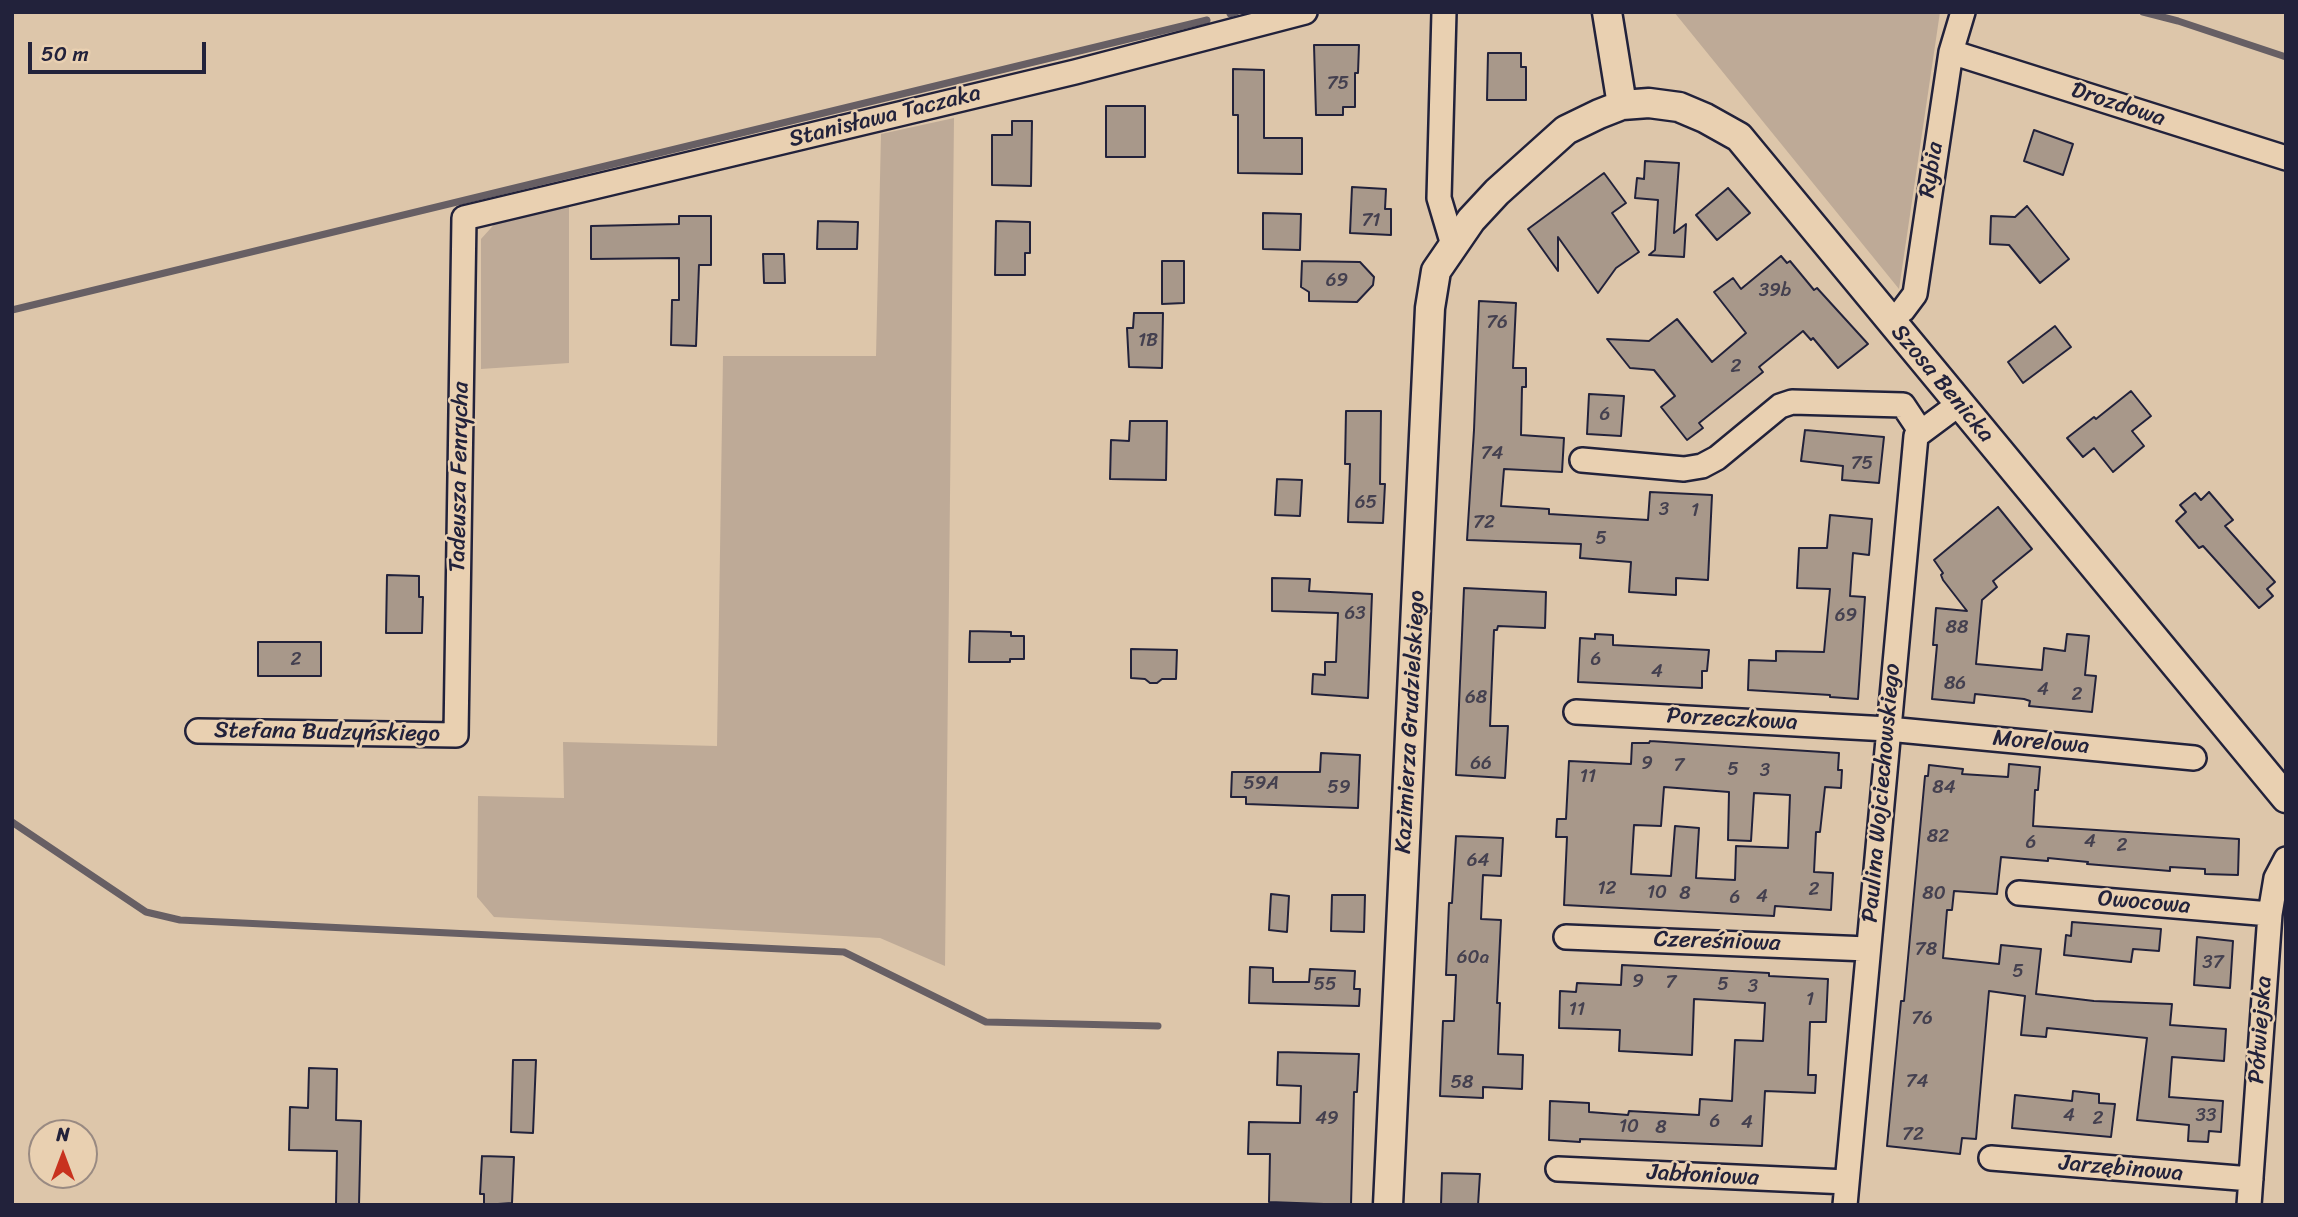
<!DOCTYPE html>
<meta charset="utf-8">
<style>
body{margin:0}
#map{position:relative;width:2298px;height:1217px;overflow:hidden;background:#ddc6aa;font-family:Sriracha,sans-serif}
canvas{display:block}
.frame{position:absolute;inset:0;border:14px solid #22223b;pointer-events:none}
.north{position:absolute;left:28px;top:1119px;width:70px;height:70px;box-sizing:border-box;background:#e9d0b1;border:2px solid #998a82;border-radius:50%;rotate:0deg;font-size:19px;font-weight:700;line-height:28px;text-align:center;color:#22223b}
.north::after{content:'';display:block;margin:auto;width:24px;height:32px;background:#c8321e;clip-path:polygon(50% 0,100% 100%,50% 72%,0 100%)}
.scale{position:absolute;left:28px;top:42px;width:178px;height:32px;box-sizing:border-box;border:4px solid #22223b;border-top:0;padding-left:9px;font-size:21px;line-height:24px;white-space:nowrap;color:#22223b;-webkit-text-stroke:5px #e9d0b1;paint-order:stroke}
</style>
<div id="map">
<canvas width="2298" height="1217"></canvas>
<div class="frame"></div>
<div class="north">N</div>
<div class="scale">50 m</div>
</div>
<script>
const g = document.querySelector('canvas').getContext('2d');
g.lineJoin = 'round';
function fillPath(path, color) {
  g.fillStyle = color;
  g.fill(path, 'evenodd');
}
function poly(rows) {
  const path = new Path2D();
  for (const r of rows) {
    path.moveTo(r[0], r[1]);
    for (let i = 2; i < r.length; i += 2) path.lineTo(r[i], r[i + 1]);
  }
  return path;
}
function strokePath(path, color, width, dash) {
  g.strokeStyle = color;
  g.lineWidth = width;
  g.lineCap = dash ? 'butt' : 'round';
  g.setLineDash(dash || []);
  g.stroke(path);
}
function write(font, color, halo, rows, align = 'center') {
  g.font = font + ' Sriracha,sans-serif';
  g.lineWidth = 5;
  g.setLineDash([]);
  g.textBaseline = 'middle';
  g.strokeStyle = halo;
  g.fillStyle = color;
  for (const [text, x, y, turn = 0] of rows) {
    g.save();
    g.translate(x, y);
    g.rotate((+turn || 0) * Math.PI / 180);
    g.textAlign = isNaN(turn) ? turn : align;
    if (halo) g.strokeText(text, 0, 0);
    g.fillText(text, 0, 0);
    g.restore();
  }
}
const green = poly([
 [1674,12,1940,12,1899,289],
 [954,118,945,966,880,938,494,917,477,897,478,796,564,798,563,742,717,746,723,356,876,356,881,134],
 [569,203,569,363,481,369,481,239,500,218]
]);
const stream = poly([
 [2143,12,2178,21,2286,57],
 [1230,14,1236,12],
 [12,310,1207,20],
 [12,822,146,912,180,920,844,952,986,1022,1158,1026]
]);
const building = poly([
 [1314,45,1359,45,1358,73,1355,73,1355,107,1343,107,1343,115,1316,115,1314,45],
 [1488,53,1521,53,1521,67,1526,67,1526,100,1487,100,1488,53],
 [1233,69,1264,70,1264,138,1302,138,1302,174,1238,173,1238,115,1233,115,1233,69],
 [1106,106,1145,106,1145,157,1106,157,1106,106],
 [1012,121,1032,121,1031,186,992,185,992,135,1012,135,1012,121],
 [2034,130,2073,144,2063,175,2024,161,2034,130],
 [1645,161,1679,163,1674,233,1686,224,1684,257,1649,255,1655,250,1658,200,1635,198,1637,178,1644,179,1645,161],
 [1604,173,1626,203,1612,213,1639,252,1616,268,1598,293,1558,237,1558,271,1528,229,1604,173],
 [1352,187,1386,189,1385,209,1391,209,1391,235,1350,233,1352,187],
 [1728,188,1750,213,1717,240,1696,215,1728,188],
 [2027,206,2069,259,2040,283,2009,245,1990,244,1991,216,2015,217,2027,206],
 [1263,213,1301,214,1300,250,1263,249,1263,213],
 [679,216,711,216,711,265,699,265,696,346,671,345,672,300,679,300,679,258,591,259,591,226,679,224,679,216],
 [818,221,858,222,857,249,817,249,818,221],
 [996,221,1030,222,1030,253,1025,253,1025,275,995,275,996,221],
 [763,254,784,254,785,283,764,283,763,254],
 [1781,256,1787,263,1790,261,1814,290,1817,288,1868,344,1838,368,1813,338,1811,340,1803,331,1759,367,1763,372,1699,423,1703,428,1687,440,1661,407,1675,396,1654,370,1630,368,1607,339,1649,341,1677,319,1712,362,1746,333,1714,292,1733,278,1741,289,1781,256],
 [1162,261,1184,261,1184,303,1162,304,1162,261],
 [1302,261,1360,262,1374,277,1373,285,1357,302,1309,301,1309,292,1301,287,1302,261],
 [1479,301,1516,303,1513,368,1526,368,1526,387,1522,387,1521,435,1564,438,1562,472,1504,469,1501,506,1549,509,1549,514,1648,520,1650,492,1712,495,1708,580,1676,578,1676,595,1629,592,1631,562,1580,558,1581,544,1467,540,1474,430,1479,301],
 [1134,313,1163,313,1162,368,1129,367,1127,328,1133,328,1134,313],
 [2055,326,2071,347,2023,383,2008,362,2055,326],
 [2131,391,2151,416,2132,431,2144,446,2113,472,2094,448,2083,457,2067,438,2094,417,2096,419,2131,391],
 [1589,394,1624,396,1621,436,1587,434,1589,394],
 [1346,411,1381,411,1380,484,1385,484,1383,523,1348,522,1350,464,1345,464,1346,411],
 [1130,421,1167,421,1166,480,1110,479,1111,440,1129,441,1130,421],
 [1805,430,1884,437,1879,483,1842,480,1843,466,1801,461,1805,430],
 [1277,479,1302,480,1300,516,1275,515,1277,479],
 [2209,492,2233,520,2225,526,2275,582,2267,589,2273,596,2259,608,2203,546,2199,548,2176,521,2186,512,2180,505,2195,493,2201,500,2209,492],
 [1998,507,2032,549,1993,581,1997,587,1982,600,1976,664,2042,670,2044,648,2065,651,2067,634,2089,636,2085,675,2096,676,2092,712,2029,706,2030,701,2024,699,1975,694,1974,703,1932,699,1937,645,1933,645,1936,608,1967,611,1943,580,1941,575,1943,573,1934,560,1998,507],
 [1830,515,1872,519,1869,555,1853,553,1850,596,1865,597,1858,699,1830,697,1830,695,1748,690,1749,660,1776,661,1776,651,1824,652,1830,589,1797,588,1799,548,1827,548,1830,515],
 [387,575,419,576,419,597,423,597,422,633,386,633,387,575],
 [1272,578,1310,579,1309,591,1372,594,1368,698,1312,694,1313,674,1325,675,1325,662,1336,662,1338,613,1272,611,1272,578],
 [1464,588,1546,592,1545,628,1498,626,1497,630,1494,630,1490,726,1508,726,1505,778,1456,775,1464,588],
 [970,631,1011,632,1011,636,1024,636,1024,659,1010,659,1010,662,969,662,970,631],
 [1595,634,1613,635,1613,645,1709,650,1707,671,1702,671,1702,688,1578,682,1580,638,1595,639,1595,634],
 [258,642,321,642,321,676,258,676,258,642],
 [1131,649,1177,650,1176,679,1162,679,1157,683,1150,683,1145,679,1131,678,1131,649],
 [1650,741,1839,753,1838,770,1842,770,1841,788,1825,787,1820,832,1816,832,1814,872,1833,873,1831,910,1775,906,1774,916,1564,905,1567,837,1556,837,1557,819,1566,819,1569,761,1631,764,1632,743,1649,743,1650,741],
 [1664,787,1729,792,1728,840,1751,841,1754,793,1790,795,1788,848,1736,846,1735,880,1696,878,1699,828,1675,826,1671,876,1631,874,1634,825,1661,826,1664,787],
 [1321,753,1360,755,1358,808,1246,804,1246,797,1231,797,1232,772,1320,772,1321,753],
 [2009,764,2040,767,2038,790,2035,790,2033,826,2239,839,2238,875,2205,874,2205,869,2170,867,2170,871,2087,864,2088,862,2048,858,2048,861,2001,857,1997,894,1954,891,1952,910,1947,910,1943,958,1999,964,2001,945,2041,949,2036,994,2094,1001,2172,1004,2170,1025,2226,1029,2224,1061,2172,1057,2169,1097,2223,1101,2221,1132,2209,1131,2208,1142,2188,1141,2189,1125,2137,1120,2147,1038,2047,1028,2046,1037,2021,1035,2025,996,1989,991,1976,1139,1962,1138,1960,1154,1887,1146,1901,1001,1904,1001,1925,776,1928,776,1929,765,1963,769,1962,774,2008,777,2009,764],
 [1456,836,1503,838,1501,876,1483,875,1481,919,1501,920,1497,1003,1500,1003,1498,1054,1523,1055,1522,1089,1483,1087,1483,1098,1440,1096,1443,1021,1454,1021,1456,975,1446,975,1449,903,1452,903,1456,836],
 [1271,894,1289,896,1287,932,1269,930,1271,894],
 [1332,895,1365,895,1364,932,1331,931,1332,895],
 [2072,922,2161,929,2159,951,2133,949,2131,962,2064,955,2066,935,2071,936,2072,922],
 [2197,937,2233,941,2230,988,2194,985,2197,937],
 [1622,965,1769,973,1769,976,1828,979,1826,1022,1810,1022,1808,1075,1816,1075,1815,1093,1765,1091,1762,1146,1580,1139,1580,1142,1549,1140,1550,1101,1589,1103,1589,1112,1628,1115,1629,1111,1699,1115,1700,1099,1732,1101,1735,1040,1763,1041,1765,1003,1694,999,1692,1055,1619,1051,1620,1030,1559,1028,1560,991,1576,992,1577,983,1621,985,1622,965],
 [1250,967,1273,968,1273,982,1309,982,1310,969,1355,971,1354,989,1360,989,1359,1006,1249,1003,1250,967],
 [1278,1052,1359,1054,1357,1092,1354,1092,1351,1205,1269,1202,1270,1154,1248,1154,1249,1122,1300,1123,1301,1086,1277,1085,1278,1052],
 [513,1060,536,1060,533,1133,511,1132,513,1060],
 [309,1068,337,1069,336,1120,361,1121,359,1205,336,1205,337,1151,289,1150,290,1107,308,1108,309,1068],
 [2073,1091,2099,1094,2099,1103,2115,1104,2111,1137,2012,1128,2015,1095,2072,1101,2073,1091],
 [482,1156,514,1157,512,1203,484,1205,484,1194,480,1194,482,1156],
 [1442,1173,1480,1174,1478,1205,1441,1205,1442,1173]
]);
const minor = poly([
 [1444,12,1439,198,1453,245],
 [1951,52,2286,158],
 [1890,320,1903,310,1915,294,1951,52,1963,12],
 [1582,460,1684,469,1702,466,1717,458,1780,406,1792,402,1903,405,1921,432],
 [1576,712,1888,729,2194,758],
 [198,731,456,735,464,218,1075,72,1305,12],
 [2019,893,2270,914],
 [1566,937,1868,949],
 [1991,1158,2251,1179],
 [1558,1169,1847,1182],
 [1845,1205,1916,436,1959,404],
 [2249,1205,2270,914,2276,878,2286,859]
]);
const tertiary = poly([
 [1607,12,1622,105],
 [1388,1205,1430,308,1436,271,1471,220,1497,192,1566,130,1599,114,1622,105,1649,103,1679,107,1705,118,1739,137,2286,798]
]);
const numberNames = [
 ["75",1338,84],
 ["71",1371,221],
 ["69",1337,281],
 ["39b",1775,291],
 ["76",1497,323],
 ["1B",1148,341],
 ["2",1736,367],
 ["6",1605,415],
 ["74",1492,454],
 ["75",1862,464],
 ["65",1366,503],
 ["3",1664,510],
 ["1",1695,511],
 ["72",1484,523],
 ["5",1601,539],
 ["63",1355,614],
 ["69",1846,616],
 ["88",1957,628],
 ["2",296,660],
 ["6",1596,660],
 ["4",1657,672],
 ["86",1955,684],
 ["4",2043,690],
 ["2",2077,695],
 ["68",1476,698],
 ["66",1481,764],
 ["9",1647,764],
 ["7",1679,766],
 ["5",1733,770],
 ["3",1765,771],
 ["11",1588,777],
 ["59A",1261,784],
 ["59",1339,788],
 ["84",1944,788],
 ["82",1938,837],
 ["4",2090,842],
 ["6",2031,843],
 ["2",2122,846],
 ["64",1478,861],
 ["12",1607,889],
 ["2",1814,890],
 ["10",1657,893],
 ["8",1685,894],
 ["80",1934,894],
 ["4",1762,897],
 ["6",1735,898],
 ["78",1926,950],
 ["60a",1473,958],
 ["37",2213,963],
 ["5",2018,972],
 ["9",1638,982],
 ["7",1671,983],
 ["55",1325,985],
 ["5",1723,985],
 ["3",1753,987],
 ["1",1810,1000],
 ["11",1577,1010],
 ["76",1922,1019],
 ["74",1917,1082],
 ["58",1462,1083],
 ["4",2069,1116],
 ["33",2206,1116],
 ["49",1327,1119],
 ["2",2098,1119],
 ["6",1715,1122],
 ["4",1747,1123],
 ["10",1629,1127],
 ["8",1661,1128],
 ["72",1913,1135]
];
const streetNames = [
 ["Drozdowa",2118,105,18],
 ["Stanisława Taczaka",885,117,-14],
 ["Rybia",1932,170,-81],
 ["Szosa Benicka",1942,384,50],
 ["Tadeusza Fenrycha",460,477,-89],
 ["Porzeczkowa",1732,720,3],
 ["Kazimierza Grudzielskiego",1411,722,-87],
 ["Stefana Budzyńskiego",327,733,1],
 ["Morelowa",2041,743,5],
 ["Paulina Wojciechowskiego",1882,793,-85],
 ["Owocowa",2144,903,5],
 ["Czereśniowa",1717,942,2],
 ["Półwiejska",2261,1030,-86],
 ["Jarzębinowa",2121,1169,5],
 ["Jabłoniowa",1703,1176,3]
];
fillPath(green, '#beaa97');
strokePath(stream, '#675f64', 7);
fillPath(building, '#a8988a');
strokePath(building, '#22223b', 2);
strokePath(minor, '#22223b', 28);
strokePath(tertiary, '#22223b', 33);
strokePath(minor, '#e9d0b1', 23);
strokePath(tertiary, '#e9d0b1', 28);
write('19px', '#44404f', null, numberNames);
write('23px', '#22223b', '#e9d0b1', streetNames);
</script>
